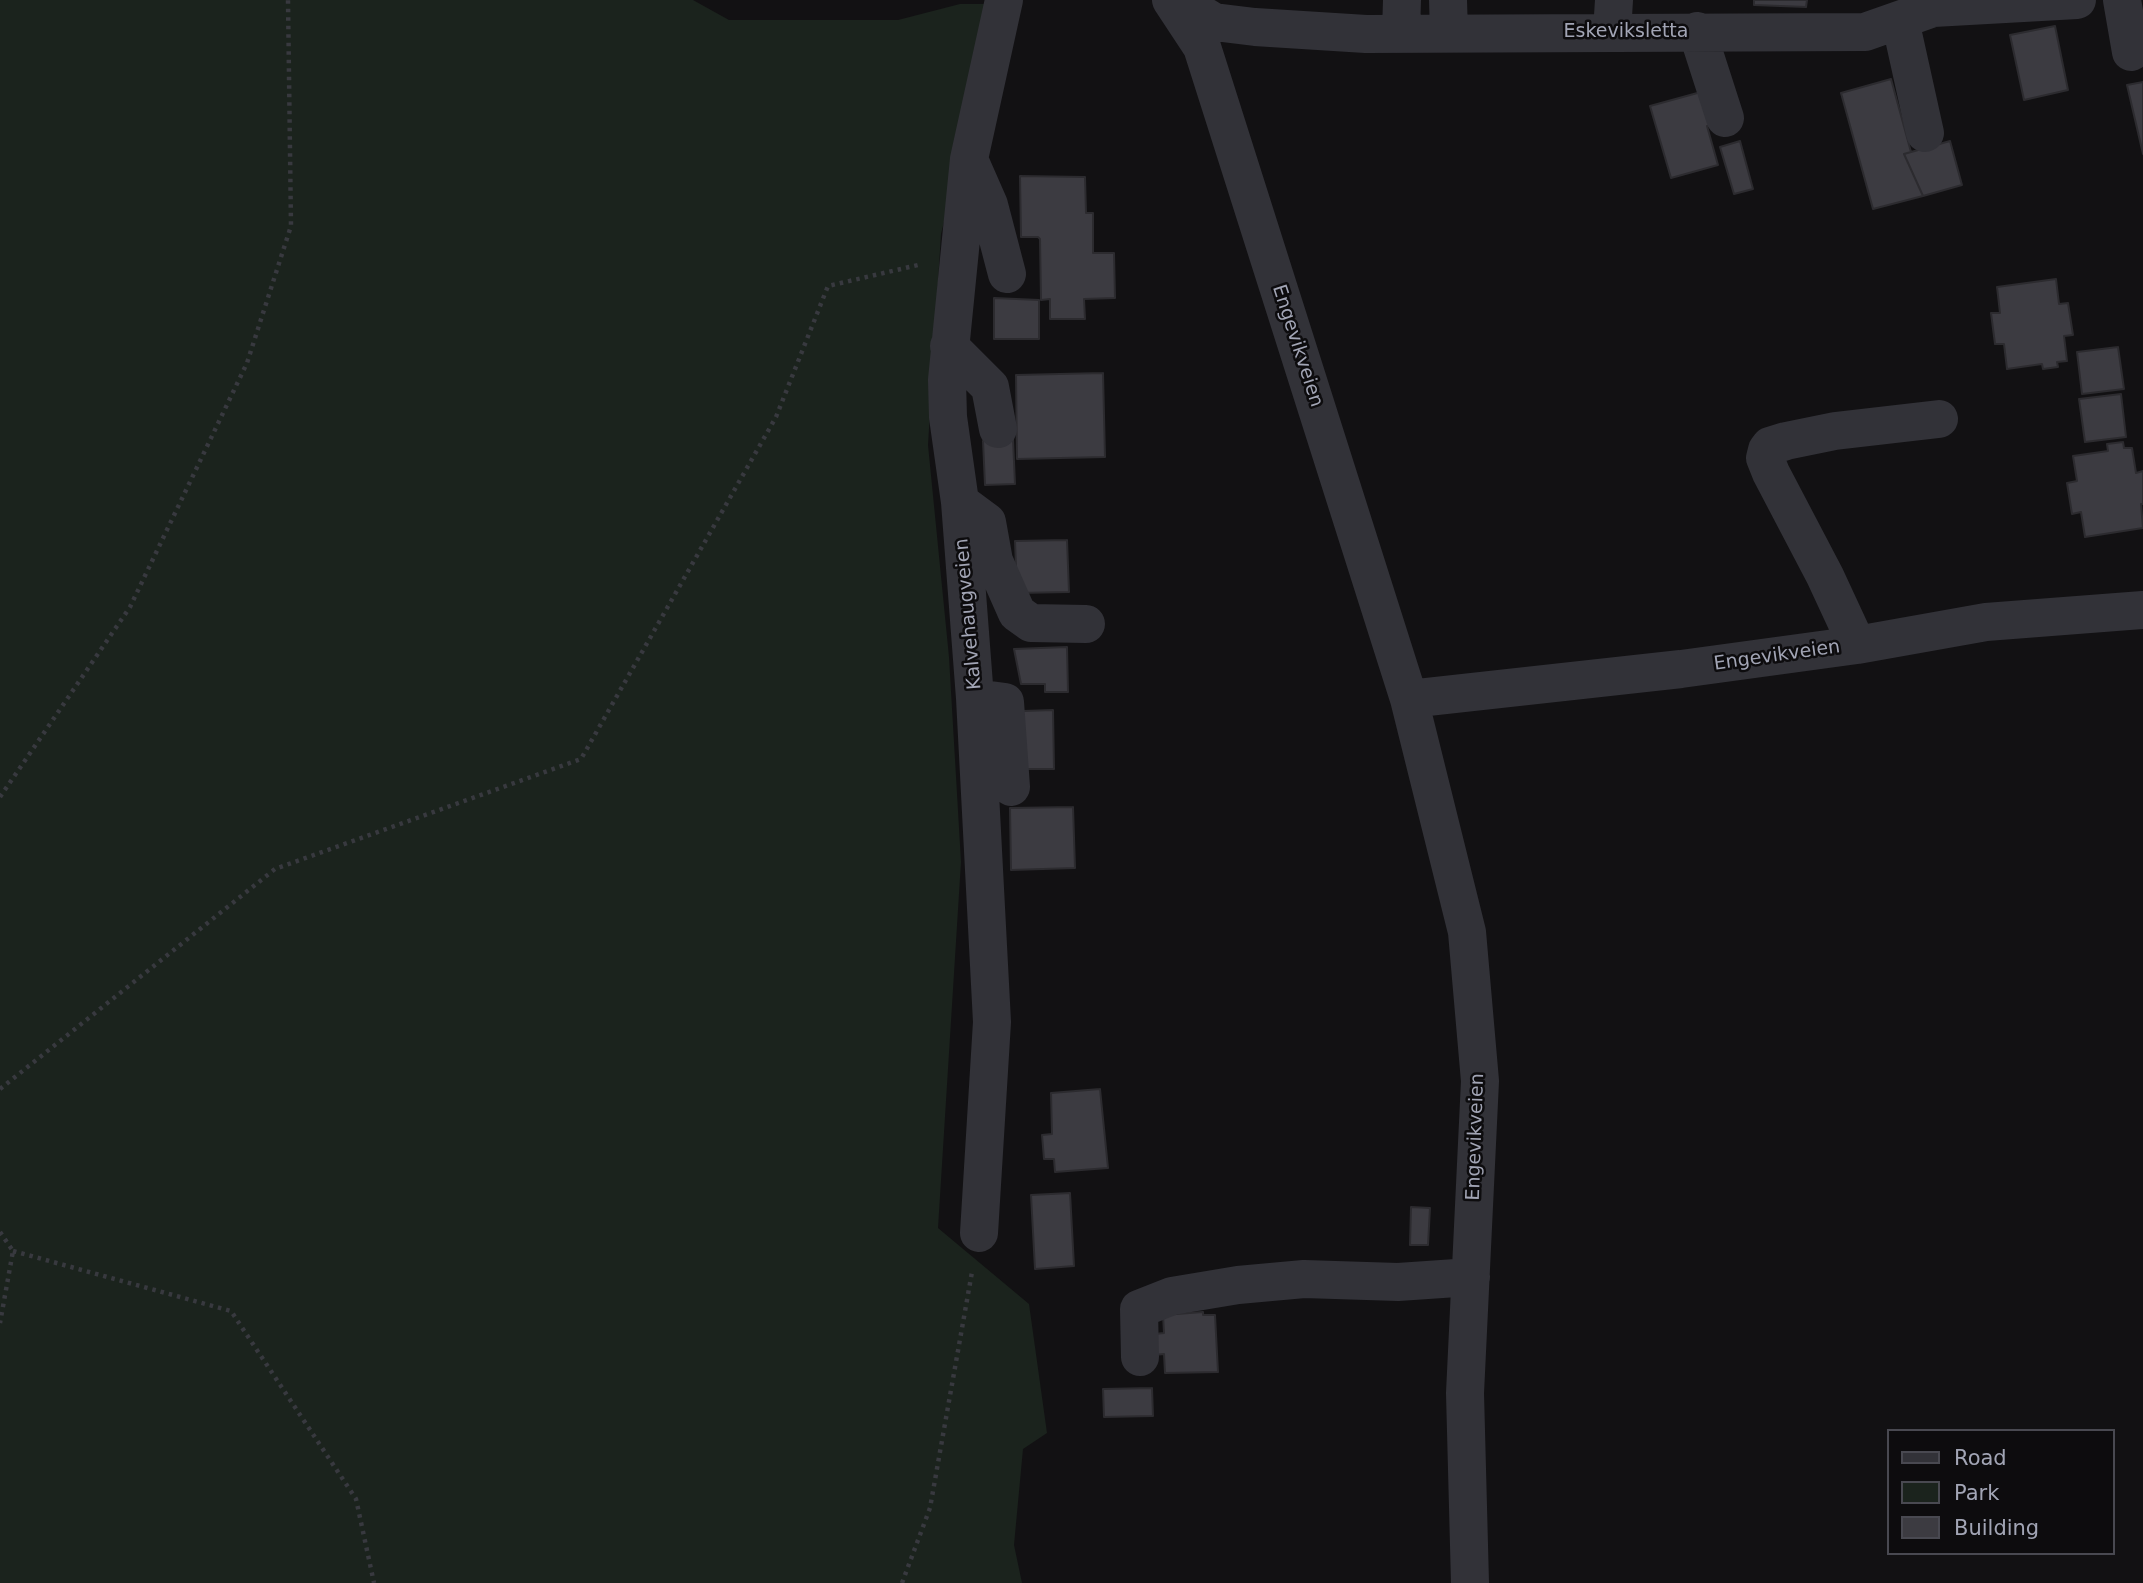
<!DOCTYPE html>
<style>
body{margin:0}
#map{position:relative;width:2143px;height:1583px;overflow:hidden;background:#121113;font-family:"DejaVu Sans",sans-serif}
canvas{display:block}
.legend{position:absolute;left:1887px;top:1429px;width:228px;height:126px;box-sizing:border-box;background:#0d0c0e;border:2px solid #494951;margin:0;padding:9px 12px;list-style:none;font-size:21px;color:#a2a5b5}
.legend li{display:flex;align-items:center;gap:14px;height:35px}
.legend b{width:35px;border:2px solid #494951}
</style>
<div id="map">
<canvas width="2143" height="1583"></canvas>
<ul class="legend">
<li><b style="height:9px;background:#323238"></b>Road</li>
<li><b style="height:19px;background:#1b231d"></b>Park</li>
<li><b style="height:19px;background:#3c3b41"></b>Building</li>
</ul>
</div>
<script>
const g = document.querySelector('canvas').getContext('2d');
g.lineJoin = 'round';
function fillPath(path, color) {
  g.fillStyle = color;
  g.fill(path, 'evenodd');
}
function poly(rows) {
  const path = new Path2D();
  for (const r of rows) {
    path.moveTo(r[0], r[1]);
    for (let i = 2; i < r.length; i += 2) path.lineTo(r[i], r[i + 1]);
  }
  return path;
}
function strokePath(path, color, width, dash) {
  g.strokeStyle = color;
  g.lineWidth = width;
  g.lineCap = dash ? 'butt' : 'round';
  g.setLineDash(dash || []);
  g.stroke(path);
}
function write(font, color, halo, rows, align = 'center') {
  g.font = font + ' "DejaVu Sans",sans-serif';
  g.lineWidth = 5;
  g.setLineDash([]);
  g.textBaseline = 'middle';
  g.strokeStyle = halo;
  g.fillStyle = color;
  for (const [text, x, y, turn = 0] of rows) {
    g.save();
    g.translate(x, y);
    g.rotate((+turn || 0) * Math.PI / 180);
    g.textAlign = isNaN(turn) ? turn : align;
    if (halo) g.strokeText(text, 0, 0);
    g.fillText(text, 0, 0);
    g.restore();
  }
}
const green = poly([
 [0,0,693,0,729,20,898,20,960,4,991,4,968,125,941,234,928,445,949,657,961,862,938,1228,1029,1304,1047,1433,1023,1449,1014,1545,1022,1583,0,1583]
]);
const building = poly([
 [1754,0,1807,0,1806,7,1754,5,1754,0],
 [2055,26,2068,90,2024,100,2010,35,2055,26],
 [1891,79,1911,152,1904,154,1923,196,1873,209,1841,93,1891,79],
 [2143,82,2143,154,2127,85,2143,82],
 [1701,92,1711,126,1707,126,1718,165,1671,178,1650,106,1701,92],
 [1740,141,1753,189,1734,194,1720,147,1740,141],
 [1950,141,1962,185,1923,196,1904,154,1950,141],
 [1020,176,1085,177,1086,213,1093,213,1093,253,1114,253,1115,298,1084,299,1085,319,1050,319,1050,299,1041,300,1040,239,1038,237,1021,237,1020,176],
 [2056,279,2059,304,2068,303,2073,335,2064,336,2067,361,2057,362,2058,367,2043,369,2042,364,2007,369,2004,344,1995,344,1991,313,2000,313,1997,287,2056,279],
 [994,298,1039,300,1039,339,994,339,994,298],
 [2118,347,2124,389,2082,394,2077,352,2118,347],
 [1103,373,1105,457,1017,459,1016,375,1103,373],
 [2121,394,2126,437,2085,442,2079,399,2121,394],
 [1013,439,1015,484,985,485,983,441,1013,439],
 [2123,442,2124,448,2132,448,2136,473,2143,471,2143,504,2141,504,2143,528,2085,537,2081,512,2072,514,2067,483,2077,481,2073,456,2108,451,2107,444,2123,442],
 [1067,540,1069,592,1017,593,1015,541,1067,540],
 [1067,647,1068,692,1045,692,1045,684,1021,684,1014,649,1067,647],
 [1053,710,1054,769,1024,769,1023,711,1053,710],
 [1073,807,1075,868,1011,870,1010,808,1073,807],
 [1100,1089,1108,1168,1055,1172,1054,1159,1044,1159,1042,1135,1052,1134,1051,1093,1100,1089],
 [1070,1193,1074,1266,1035,1269,1031,1195,1070,1193],
 [1411,1207,1430,1208,1428,1245,1410,1245,1411,1207],
 [1203,1312,1203,1315,1215,1315,1218,1372,1165,1373,1164,1354,1154,1355,1154,1334,1164,1333,1163,1315,1203,1312],
 [1152,1388,1153,1416,1104,1417,1103,1389,1152,1388]
]);
const path = poly([
 [0,797,130,607,247,363,291,226,288,0],
 [0,1089,275,869,581,759,776,417,828,286,918,265],
 [0,1232,13,1251,0,1323],
 [13,1251,231,1311,356,1499,374,1583],
 [902,1583,930,1508,972,1272]
]);
const minor = poly([
 [1171,0,1202,47,1409,699,1467,932,1480,1081,1465,1393,1470,1583],
 [1178,0,1214,22,1255,27,1366,34,1865,32,1933,8,2077,0],
 [1448,0,1449,33],
 [2122,0,2131,52],
 [1900,20,1925,133],
 [1697,31,1725,118],
 [1612,32,1614,0],
 [1401,33,1402,0],
 [971,164,989,205,1007,274],
 [949,346,990,387,998,429],
 [960,502,987,522,994,561,1017,613,1031,623,1086,624],
 [1857,645,1825,576,1771,473,1765,458,1767,450,1770,446,1786,441,1835,431,1939,419],
 [975,698,1005,702,1011,787],
 [1409,699,1681,669,1857,645,1986,622,2143,610],
 [979,1233,992,1022,975,698,960,502,948,417,947,380,969,159,1004,0],
 [1140,1357,1139,1309,1172,1296,1238,1285,1304,1279,1398,1282,1471,1277]
]);
const streetNames = [
 ["Eskeviksletta",1626,32],
 ["Engevikveien",1297,346,72],
 ["Kalvehaugveien",969,614,-95],
 ["Engevikveien",1777,656,-8],
 ["Engevikveien",1476,1137,-88]
];
fillPath(green, '#1b231d');
fillPath(building, '#3c3b41');
strokePath(building, '#2c2b2f', 2);
strokePath(path, '#38393f', 4.5, [3.5, 5]);
strokePath(minor, '#323238', 38);
write('19px', '#a2a5b5', '#0d0c0e', streetNames);
</script>
